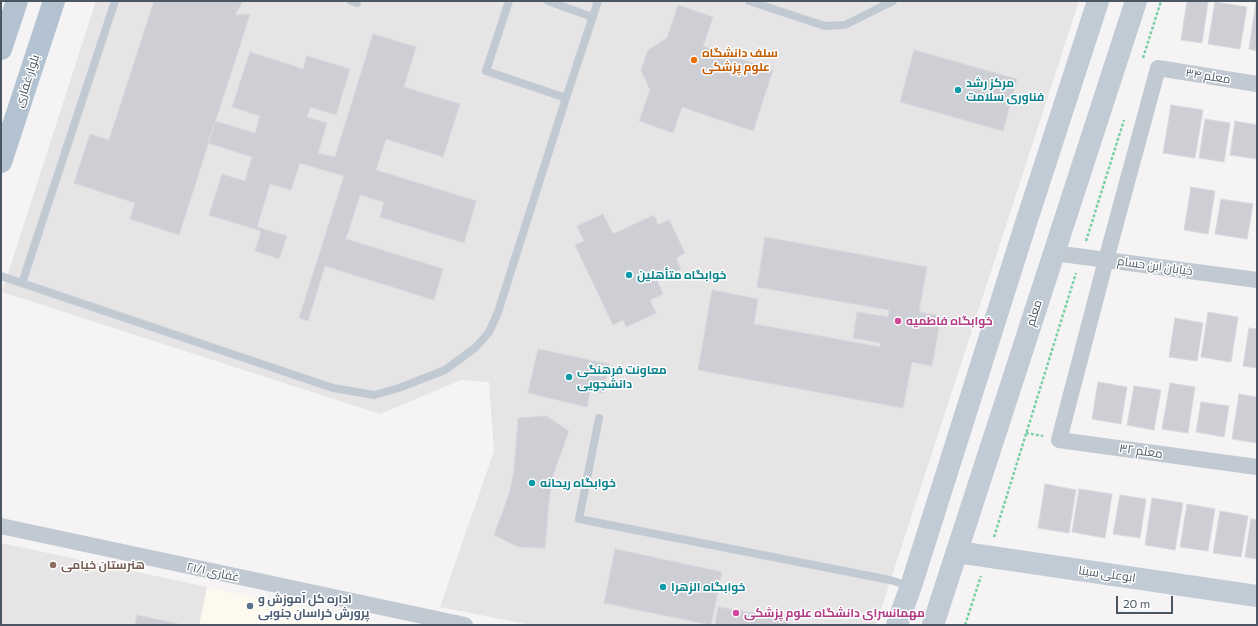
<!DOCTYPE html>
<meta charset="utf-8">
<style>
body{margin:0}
#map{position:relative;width:1258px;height:626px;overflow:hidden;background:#f5f3f3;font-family:Commissioner,sans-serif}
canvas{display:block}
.frame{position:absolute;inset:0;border:2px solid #4a5661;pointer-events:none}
.scale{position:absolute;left:1116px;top:596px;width:57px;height:18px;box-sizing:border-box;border:2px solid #4a5661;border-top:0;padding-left:5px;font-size:12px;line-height:14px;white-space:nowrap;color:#4a5661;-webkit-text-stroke:3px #fff;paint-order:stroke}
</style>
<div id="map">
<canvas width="1258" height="626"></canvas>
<div class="frame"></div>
<div class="scale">20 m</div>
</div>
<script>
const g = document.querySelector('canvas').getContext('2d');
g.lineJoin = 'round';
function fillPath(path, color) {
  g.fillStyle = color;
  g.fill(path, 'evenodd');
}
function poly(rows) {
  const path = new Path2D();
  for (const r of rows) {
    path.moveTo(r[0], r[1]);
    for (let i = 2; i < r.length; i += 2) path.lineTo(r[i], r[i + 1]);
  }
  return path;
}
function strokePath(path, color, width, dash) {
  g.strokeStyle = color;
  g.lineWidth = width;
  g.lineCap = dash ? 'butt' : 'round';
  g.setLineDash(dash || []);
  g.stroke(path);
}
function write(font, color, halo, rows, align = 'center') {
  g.font = font + ' Commissioner,Cairo,sans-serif';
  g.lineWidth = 3;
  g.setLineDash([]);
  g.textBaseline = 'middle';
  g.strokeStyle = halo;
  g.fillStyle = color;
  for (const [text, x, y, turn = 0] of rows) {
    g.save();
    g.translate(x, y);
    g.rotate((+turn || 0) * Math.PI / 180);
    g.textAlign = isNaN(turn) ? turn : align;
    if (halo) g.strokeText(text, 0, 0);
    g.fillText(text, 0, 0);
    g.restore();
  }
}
const commercial = poly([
 [207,587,387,625,199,625]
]);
const education = poly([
 [96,1,1079,1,876,625,531,625,440,607,494,451,489,382,461,380,380,414,2,292],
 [1,543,207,587,199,625,1,625]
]);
const building = poly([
 [154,1,243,1,235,15,250,14,179,235,130,219,135,203,74,183,90,134,109,140,154,1],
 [1187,1,1208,2,1202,43,1181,40,1187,1],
 [1215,2,1247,7,1240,49,1208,44,1215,2],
 [1256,2,1257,2,1257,51,1249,49,1256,2],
 [678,5,713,17,703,46,773,70,753,131,682,107,673,133,639,121,650,90,641,70,648,50,667,38,678,5],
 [373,34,416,47,404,87,460,104,443,157,386,139,376,170,476,201,464,243,380,217,384,202,360,195,346,239,443,269,434,300,325,266,308,321,299,318,344,176,300,163,291,190,270,184,257,227,287,236,279,259,255,251,261,231,209,215,222,174,245,181,252,157,208,143,215,121,255,133,260,116,232,107,250,52,303,69,307,56,350,69,336,115,310,107,307,117,327,123,318,153,335,157,373,34],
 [914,50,1017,79,1003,131,900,102,914,50],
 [1171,105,1203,110,1195,158,1163,153,1171,105],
 [1205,119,1230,123,1224,162,1199,158,1205,119],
 [1235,121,1257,125,1257,159,1230,155,1235,121],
 [1191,187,1215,191,1208,234,1184,230,1191,187],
 [1221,199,1253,204,1247,239,1215,234,1221,199],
 [603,214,613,234,654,215,658,225,669,220,685,253,676,258,681,269,657,280,663,294,650,300,656,313,626,327,623,320,613,325,575,245,584,241,577,226,603,214],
 [765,237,927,267,919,312,941,316,932,366,912,362,903,408,698,370,712,290,758,299,754,324,880,347,881,343,853,338,857,312,888,317,889,310,757,287,765,237],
 [1208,312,1238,317,1231,362,1201,357,1208,312],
 [1175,318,1203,323,1197,361,1169,357,1175,318],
 [1249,328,1257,329,1257,368,1243,366,1249,328],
 [538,349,609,364,603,393,590,391,587,407,528,393,538,349],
 [1098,382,1127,387,1121,424,1092,419,1098,382],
 [1170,383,1195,387,1188,433,1162,429,1170,383],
 [1134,386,1161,390,1154,430,1127,425,1134,386],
 [1239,394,1257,397,1257,443,1232,439,1239,394],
 [1201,402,1229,406,1224,437,1196,432,1201,402],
 [546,416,569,431,553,475,549,500,545,548,519,547,494,535,510,491,514,471,518,418,546,416],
 [1045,484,1076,490,1069,533,1038,528,1045,484],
 [1079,489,1112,494,1105,538,1072,532,1079,489],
 [1120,495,1146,499,1140,538,1113,534,1120,495],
 [1152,498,1183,503,1175,550,1145,545,1152,498],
 [1187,504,1215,509,1208,551,1180,547,1187,504],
 [1220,511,1248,516,1241,557,1213,553,1220,511],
 [1251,519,1257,520,1257,559,1245,557,1251,519],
 [615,549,722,572,711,625,604,603,615,549],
 [718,607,789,619,788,625,715,625,718,607],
 [137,615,183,625,135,625,137,615]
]);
const path = poly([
 [1143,58,1161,1],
 [1086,241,1124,120],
 [1026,433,1043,436],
 [994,537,1076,273],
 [965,625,981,576]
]);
const lane = poly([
 [351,1,357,3,357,1],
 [509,1,486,71,566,98],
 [548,1,592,17],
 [749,1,825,26,845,25,893,1],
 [1,276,333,388,374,395,399,388,445,370,476,347,489,332,498,312,566,98,598,1],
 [22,283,115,1],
 [599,418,579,519,890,580,910,586]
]);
const street = poly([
 [1257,84,1158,68,1106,260,1059,440,1257,467],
 [1054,253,1257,280],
 [1,526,465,625]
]);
const secondary = poly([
 [957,552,1257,596],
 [897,625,911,586,1025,226,1098,1],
 [933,625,1136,1]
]);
const primary = poly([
 [1,49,17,1],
 [1,162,54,1]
]);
const markers = [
 [694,60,4,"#e8710a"],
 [958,90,4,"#0f9aa8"],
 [629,275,4,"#0f9aa8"],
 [898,321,4,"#d1479c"],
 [569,377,4,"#0f9aa8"],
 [532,483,4,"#0f9aa8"],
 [53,565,4,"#8d6e63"],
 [663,587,4,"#0f9aa8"],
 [250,606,4,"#5c6f8a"],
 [736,613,4,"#d1479c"]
];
const foodNames = [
 ["سلف دانشگاه",702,53],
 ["علوم پزشکی",702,67]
];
const streetNames = [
 ["معلم ۳۴",1208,76,9],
 ["بلوار غفاری",27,81,-72],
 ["خیابان ابن حسام",1155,266,8],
 ["معلم",1034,313,-72],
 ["معلم ۳۲",1141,451,8],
 ["غفاری ۲۱/۱",213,572,12],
 ["ابوعلی سینا",1107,574,8]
];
const cultureNames = [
 ["مرکز رشد",966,83],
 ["فناوری سلامت",966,97],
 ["خوابگاه متأهلین",637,275],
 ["معاونت فرهنگی",577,370],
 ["دانشجویی",577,384],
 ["خوابگاه ریحانه",540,483],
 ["خوابگاه الزهرا",671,587]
];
const hotelNames = [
 ["خوابگاه فاطمیه",906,321],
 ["مهمانسرای دانشگاه علوم پزشکی",744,613]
];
const educationNames = [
 ["هنرستان خیامی",61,565]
];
const serviceNames = [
 ["اداره کل آموزش و",258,599],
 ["پرورش خراسان جنوبی",258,613]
];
fillPath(commercial, '#fdf9ef');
fillPath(education, '#e6e4e5');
fillPath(building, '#cdcfd5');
strokePath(building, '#d7d9de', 1);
strokePath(path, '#7ad0a6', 2.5, [3, 2]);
strokePath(lane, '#c1cad2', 8);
strokePath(street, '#c1cad2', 16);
strokePath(secondary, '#c1cbd6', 22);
strokePath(primary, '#b3c2d1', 22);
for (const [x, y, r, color] of markers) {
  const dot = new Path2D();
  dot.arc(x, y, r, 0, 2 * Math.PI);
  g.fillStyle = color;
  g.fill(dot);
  strokePath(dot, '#fff', 1.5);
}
write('bold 12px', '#c56008', '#fff', foodNames, 'left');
write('12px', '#4a5661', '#fff', streetNames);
write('bold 12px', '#0d838f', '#fff', cultureNames, 'left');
write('bold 12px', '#b23c85', '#fff', hotelNames, 'left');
write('bold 12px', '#785e54', '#fff', educationNames, 'left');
write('bold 12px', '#4e5e75', '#fff', serviceNames, 'left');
</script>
